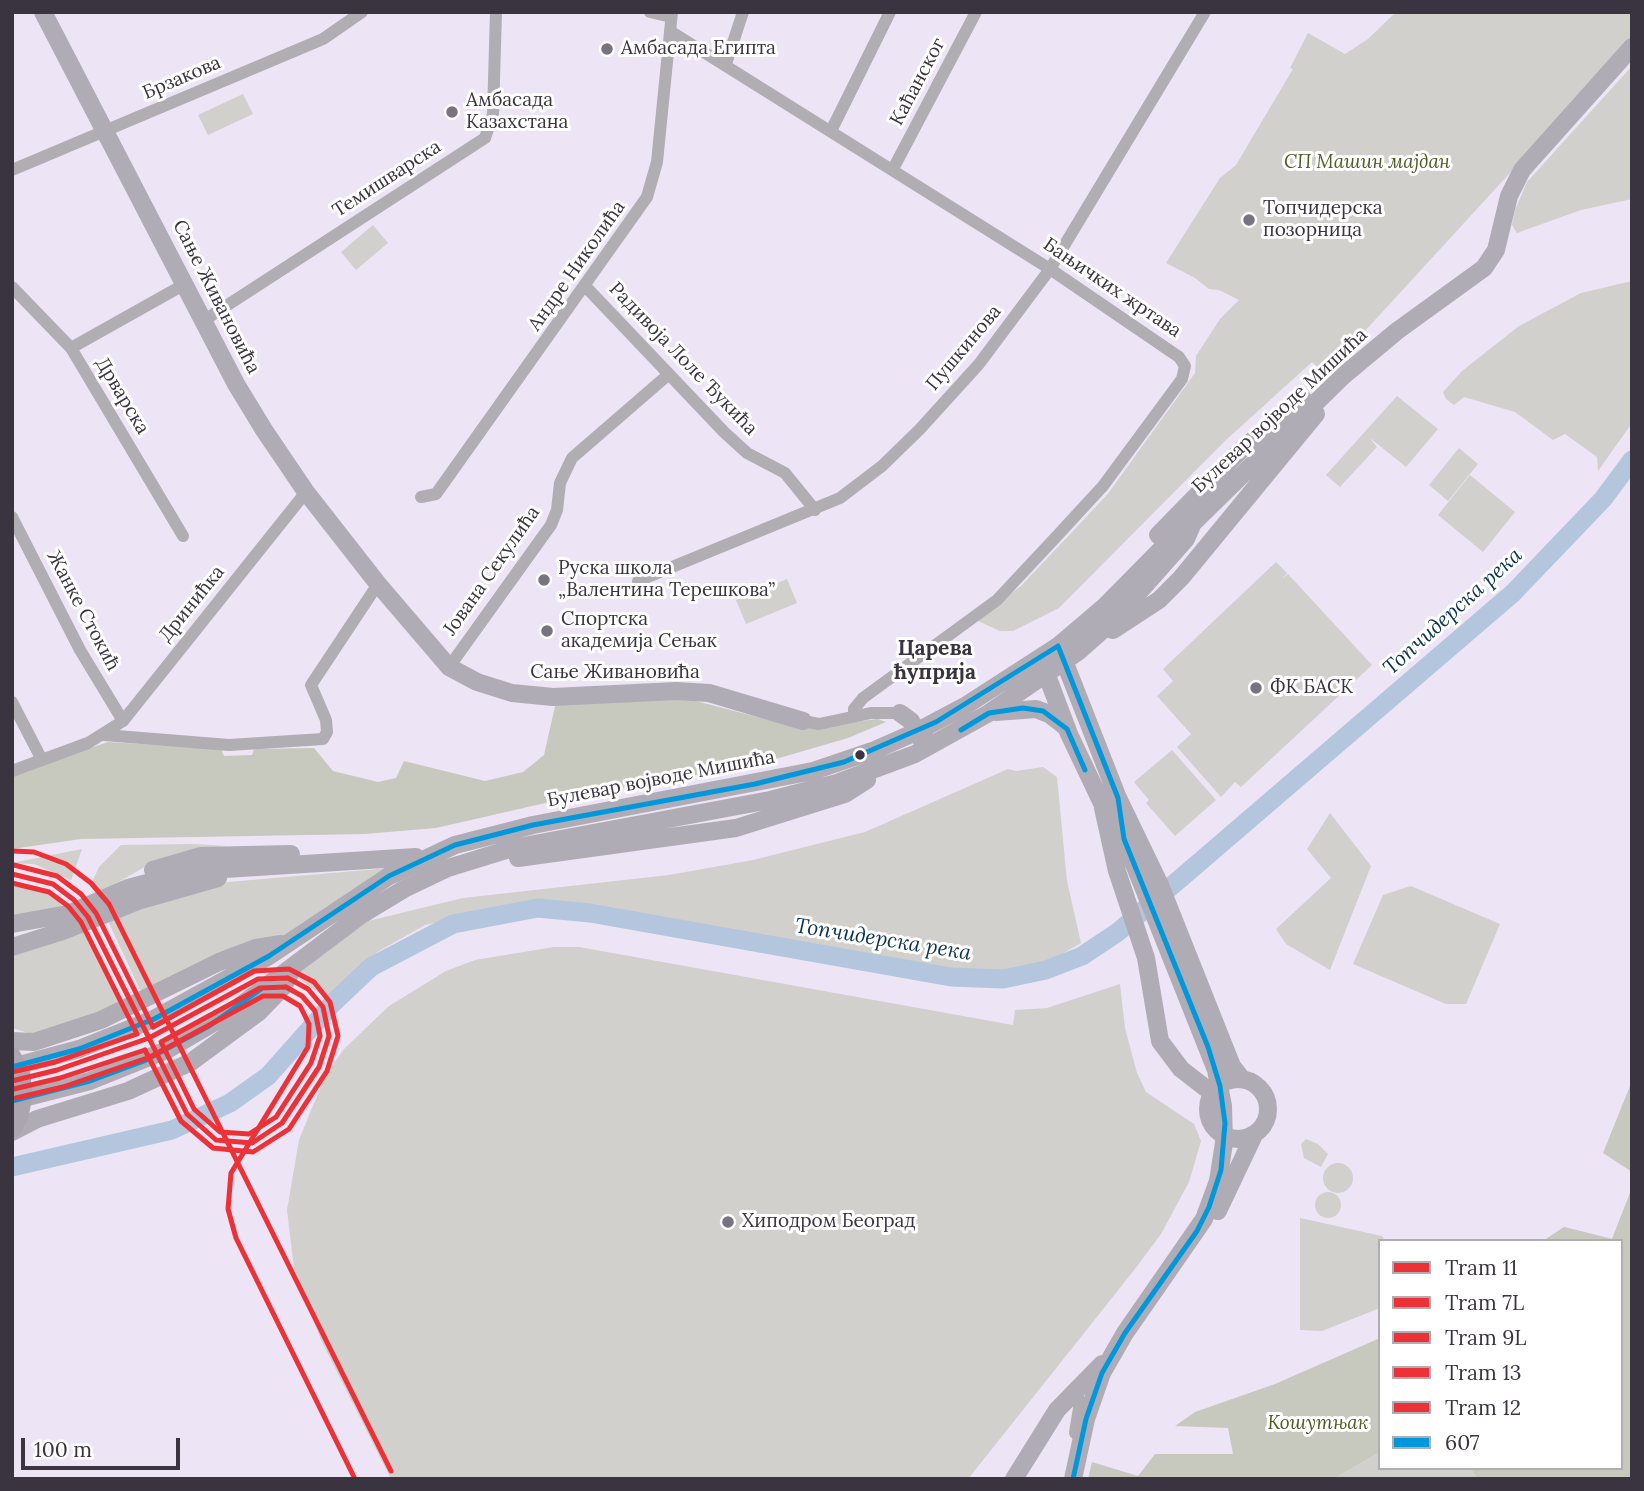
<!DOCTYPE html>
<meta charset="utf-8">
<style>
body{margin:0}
#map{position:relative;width:1644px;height:1491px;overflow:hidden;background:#ede4f6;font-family:Lora,serif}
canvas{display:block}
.frame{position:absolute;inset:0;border:14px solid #3a3441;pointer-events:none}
.legend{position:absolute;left:1378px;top:1239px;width:245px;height:231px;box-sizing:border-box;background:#fff;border:2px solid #b0aeb3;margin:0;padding:9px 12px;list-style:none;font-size:21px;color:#3a3441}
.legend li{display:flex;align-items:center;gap:14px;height:35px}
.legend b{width:35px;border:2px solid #b0aeb3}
.scale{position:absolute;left:21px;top:1438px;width:159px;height:32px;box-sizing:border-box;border:4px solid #3a3441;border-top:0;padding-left:9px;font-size:21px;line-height:24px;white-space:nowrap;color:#3a3441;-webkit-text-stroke:5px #fff;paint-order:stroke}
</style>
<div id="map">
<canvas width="1644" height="1491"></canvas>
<div class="frame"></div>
<ul class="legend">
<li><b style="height:9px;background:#ed3237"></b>Tram 11</li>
<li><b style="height:9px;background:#ed3237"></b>Tram 7L</li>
<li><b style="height:9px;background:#ed3237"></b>Tram 9L</li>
<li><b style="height:9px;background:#ed3237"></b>Tram 13</li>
<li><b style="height:9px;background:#ed3237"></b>Tram 12</li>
<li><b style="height:9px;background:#0098da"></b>607</li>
</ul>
<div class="scale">100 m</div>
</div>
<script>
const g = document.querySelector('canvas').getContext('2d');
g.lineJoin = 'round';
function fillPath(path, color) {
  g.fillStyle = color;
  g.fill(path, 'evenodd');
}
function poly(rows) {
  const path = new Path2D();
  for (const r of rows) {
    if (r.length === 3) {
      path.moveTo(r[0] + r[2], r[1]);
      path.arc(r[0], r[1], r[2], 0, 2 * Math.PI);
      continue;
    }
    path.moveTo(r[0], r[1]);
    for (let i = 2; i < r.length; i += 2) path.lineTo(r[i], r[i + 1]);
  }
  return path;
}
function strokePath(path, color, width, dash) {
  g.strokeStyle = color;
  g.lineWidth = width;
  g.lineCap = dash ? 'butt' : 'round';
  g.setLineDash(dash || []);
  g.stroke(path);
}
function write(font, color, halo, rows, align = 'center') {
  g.font = font + ' Lora,serif';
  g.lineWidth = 6;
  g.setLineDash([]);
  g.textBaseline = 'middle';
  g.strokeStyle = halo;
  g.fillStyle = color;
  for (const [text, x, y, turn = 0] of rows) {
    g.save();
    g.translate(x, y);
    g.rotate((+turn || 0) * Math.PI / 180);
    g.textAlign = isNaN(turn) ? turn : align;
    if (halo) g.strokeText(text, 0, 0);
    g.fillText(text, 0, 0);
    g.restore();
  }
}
const green = poly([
 [1396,12,1632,12,1632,40,1353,344,1341,350,1321,370,1312,362,1226,440,1059,608,1013,631,1000,631,976,620,1021,586,1107,495,1195,373,1196,356,1220,319,1239,300,1219,290,1209,289,1195,278,1166,263,1220,178,1236,165,1293,69,1290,68,1308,33,1345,54,1368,39],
 [1632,66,1632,199,1581,210,1517,233,1512,225,1515,210,1527,182],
 [243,94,253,114,208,135,198,115],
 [373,225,388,243,356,270,341,252],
 [1632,281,1632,423,1598,471,1597,457,1565,434,1553,440,1515,412,1464,397,1454,405,1446,399,1443,392,1462,371,1519,326,1581,293],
 [1397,396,1438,429,1406,467,1370,438,1377,447,1340,487,1326,475],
 [1459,448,1478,464,1448,501,1429,485],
 [1470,475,1515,512,1483,552,1438,515],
 [1276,562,1287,573,1282,579,1288,574,1372,665,1241,787,1235,782,1221,797,1177,747,1191,734,1157,696,1173,681,1163,669],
 [787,579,797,603,746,624,736,600],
 [1172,750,1216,800,1175,836,1146,803,1149,800,1134,782],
 [1043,767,1057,777,1067,881,1081,943,1026,975,914,965,558,903,495,910,425,925,379,951,326,998,297,977,308,963,368,921,463,898,669,875,753,860,865,832,1008,769,1016,771],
 [1330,813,1371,866,1330,970,1286,944,1276,929,1331,878,1307,849],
 [121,845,193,844,227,846,194,849,155,861,96,895,93,880,99,867],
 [82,849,71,880,34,864,12,863],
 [389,868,285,938,142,994,108,921,217,883],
 [12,882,51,894,65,909,12,918],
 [1411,886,1500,924,1466,1004,1446,1004,1353,964,1383,895],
 [85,931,103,959,124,1006,35,1035,12,1028,12,951],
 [554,947,579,947,1013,1025,1015,1010,1047,1008,1120,984,1125,1028,1137,1073,1146,1092,1194,1124,1201,1141,1189,1182,1161,1234,1135,1269,968,1479,391,1479,321,1340,294,1269,287,1210,299,1140,326,1074,344,1049,389,1006,446,971,475,960],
 [1306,1139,1318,1144,1328,1154,1321,1167,1304,1158,1301,1144],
 [1338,1178,15],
 [1632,1188,1632,1479,1333,1479,1380,1452,1380,1468,1621,1468,1621,1241,1543,1241,1564,1227,1612,1239],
 [1328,1205,13],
 [1300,1218,1382,1236,1385,1241,1380,1241,1380,1308,1322,1331,1300,1330]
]);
const forest = poly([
 [659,698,692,700,800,728,878,719,886,722,848,738,738,770,589,793,436,828,365,834,81,839,12,849,12,774,108,742,221,749,224,756,252,755,254,749,314,748,333,771,378,782,396,778,404,761,485,781,523,772,544,755,556,702],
 [1632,1081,1632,1172,1603,1153],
 [1632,1188,1632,1479,1478,1479,1471,1468,1621,1468,1621,1241,1543,1241,1564,1227,1612,1239],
 [1380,1338,1380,1452,1333,1479,1088,1479,1092,1462,1138,1476,1155,1454,1233,1454,1228,1428,1175,1426,1195,1412,1275,1384]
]);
const river = poly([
 [12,1167,172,1130,230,1103,268,1076,333,1003,371,967,453,924,538,908,590,913,951,977,1003,979,1046,970,1082,956,1118,932,1513,593,1603,499,1632,460]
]);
const street = poly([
 [650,12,671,17],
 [670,31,1050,269,1179,357,1185,366,1182,379,1103,486,1056,537,997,600,863,698,854,709,854,716],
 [726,64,743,12],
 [831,131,890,12],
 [893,169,976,12],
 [12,170,323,39,362,12],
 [12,287,71,348,183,536],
 [586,287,724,432,747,453,785,473,815,510],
 [203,321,485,138,493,114,496,12],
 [71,348,185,284],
 [421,497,436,494,647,197,657,162,672,12],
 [12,517,80,650,123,721],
 [638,581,840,498,882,466,920,429,979,364,1050,269,1205,12],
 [449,667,551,525,557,510,560,483,572,458,669,374],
 [12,702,42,760],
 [803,721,819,724,871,713,900,713],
 [104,735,229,745,323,739,327,732,326,720,311,685,378,584],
 [12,771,88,743,123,721,306,492],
 [1075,1433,1079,1408,1077,1388]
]);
const secondary = poly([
 [43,12,236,384,264,430,306,492,378,584,449,667,477,682,512,693,553,697,676,691,709,693,803,721],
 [1158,535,1243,448,1304,400],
 [1113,630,1159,600,1181,578,1316,414],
 [1061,653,1118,798,1160,885,1232,1066,1242,1079],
 [1043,665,1069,734,1108,816],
 [996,712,1036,709,1049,714,1067,728],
 [900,713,911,721,919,737,924,735],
 [1103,808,1117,871,1146,958,1160,1041,1181,1069,1212,1093],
 [518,858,736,828,845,794,867,780],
 [153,870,201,856,291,854],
 [12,924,68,914,128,888,193,871,416,857],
 [12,947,63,931,141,900,218,878],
 [12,1041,34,1042,101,1020,219,962,256,948,281,944],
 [12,1067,79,1049,154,1019,269,956,389,876,455,845,533,825,813,771,875,750,918,731,965,706,1058,646,1105,606,1183,527],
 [1238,1109,30],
 [12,1101,90,1081,167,1050,232,1012,361,915,404,889,448,868,513,848,770,800,837,783,915,754,989,713,1079,651,1115,619,1186,539,1193,523,1343,376,1397,331,1484,268,1496,250,1509,196,1522,170,1632,47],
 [12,1132,37,1119,128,1091,191,1062,259,1012,283,987,293,968],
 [1218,1211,1254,1135],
 [1014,1479,1057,1410,1102,1364],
 [1073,1479,1086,1419,1102,1373,1125,1333,1204,1219,1218,1181,1224,1143,1223,1106,1216,1070,1124,839,1118,798]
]);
const primary = poly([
 [12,1057,21,1075,23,1096,19,1116,12,1129]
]);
const bus1 = poly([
 [961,730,989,713,1023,708,1043,711,1067,729,1085,770],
 [12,1067,79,1049,154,1019,269,956,389,876,455,845,533,825,755,784,844,762,936,722,1058,646,1118,798,1124,839,1208,1047,1220,1086,1225,1123,1221,1170,1209,1207,1197,1231,1125,1333,1102,1373,1086,1419,1073,1479],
 [12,1101,90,1081,144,1061,209,1026,261,989]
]);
const tram1 = poly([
 [12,874,53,884,74,900,88,917,149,1038],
 [288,978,308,989,323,1007,329,1036,319,1067,282,1123,252,1143,216,1140,187,1114,149,1038,258,979,288,978],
 [12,1081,57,1070,149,1038]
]);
const tram2 = poly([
 [12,883,49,892,68,906,81,922,137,1034,55,1062,12,1072],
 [145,1050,181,1121,213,1148,253,1152,289,1129,327,1071,338,1036,330,1002,314,982,289,969,254,971,153,1027]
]);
const tram3 = poly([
 [14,865,57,876,81,894,96,913,153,1027],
 [286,987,302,996,315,1011,320,1036,311,1063,276,1117,249,1134,220,1132,194,1109,161,1042,260,988,286,987],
 [14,1089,60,1078,145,1050]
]);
const tram4 = poly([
 [16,1098,63,1087,150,1057,263,996,283,996,300,1006,309,1024,308,1047,231,1173,228,1209,236,1238,355,1479]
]);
const tram5 = poly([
 [13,851,34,852,66,864,91,883,109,904,391,1471]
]);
const markers = [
 [607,49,7,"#797280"],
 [452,112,7,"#797280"],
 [1249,220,7,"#797280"],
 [544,580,7,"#797280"],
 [547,631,7,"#797280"],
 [1256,688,7,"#797280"],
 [860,755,6,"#3a3441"],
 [728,1222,7,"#797280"]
];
const poiNames = [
 ["Амбасада Египта",621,49],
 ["Амбасада",466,101],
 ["Казахстана",466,123],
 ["Топчидерска",1263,209],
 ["позорница",1263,231],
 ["Руска школа",558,569],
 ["„Валентина Терешкова”",558,591],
 ["Спортска",561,620],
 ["академија Сењак",561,642],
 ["ФК БАСК",1270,688],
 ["Хиподром Београд",742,1222]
];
const streetNames = [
 ["Брзакова",182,78,-23],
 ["Каћанског",918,82,-62],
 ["Темишварска",387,179,-33],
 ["Андре Николића",577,266,-55],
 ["Бањичких жртава",1112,288,34],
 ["Сање Живановића",216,297,63],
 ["Пушкинова",964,348,-50],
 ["Радивоја Лоле Ђукића",683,359,46],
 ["Дрварска",122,396,59],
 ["Булевар војводе Мишића",1280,411,-43],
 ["Јована Секулића",492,571,-55],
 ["Дринићка",192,604,-51],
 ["Жанке Стокић",83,611,62],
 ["Сање Живановића",615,673],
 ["Булевар војводе Мишића",661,779,-11]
];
const parkNames = [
 ["СП Машин мајдан",1367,163],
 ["Кошутњак",1318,1424]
];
const waterNames = [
 ["Топчидерска река",1453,612,-42],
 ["Топчидерска река",883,940,9]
];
const neighbourhoodNames = [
 ["Царева",935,649],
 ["ћуприја",935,673]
];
fillPath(green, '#d1d0cc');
fillPath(forest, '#c8c9be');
strokePath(river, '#b3c6dd', 19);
strokePath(street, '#b0adb3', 12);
strokePath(secondary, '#b0acb5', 18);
strokePath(primary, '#aaa5af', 19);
strokePath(bus1, '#0098da', 5);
strokePath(tram1, '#ed3237', 5);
strokePath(tram2, '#ed3237', 5);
strokePath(tram3, '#ed3237', 5);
strokePath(tram4, '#ed3237', 5);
strokePath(tram5, '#ed3237', 5);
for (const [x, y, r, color] of markers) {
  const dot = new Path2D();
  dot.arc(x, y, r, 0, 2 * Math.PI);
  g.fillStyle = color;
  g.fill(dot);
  strokePath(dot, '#fff', 2.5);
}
write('19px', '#3a3441', '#fff', poiNames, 'left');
write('19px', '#3a3441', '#fff', streetNames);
write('italic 19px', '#505c25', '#fff', parkNames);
write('italic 21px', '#0c344d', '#fff', waterNames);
write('bold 21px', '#3a3441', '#fff', neighbourhoodNames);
</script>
